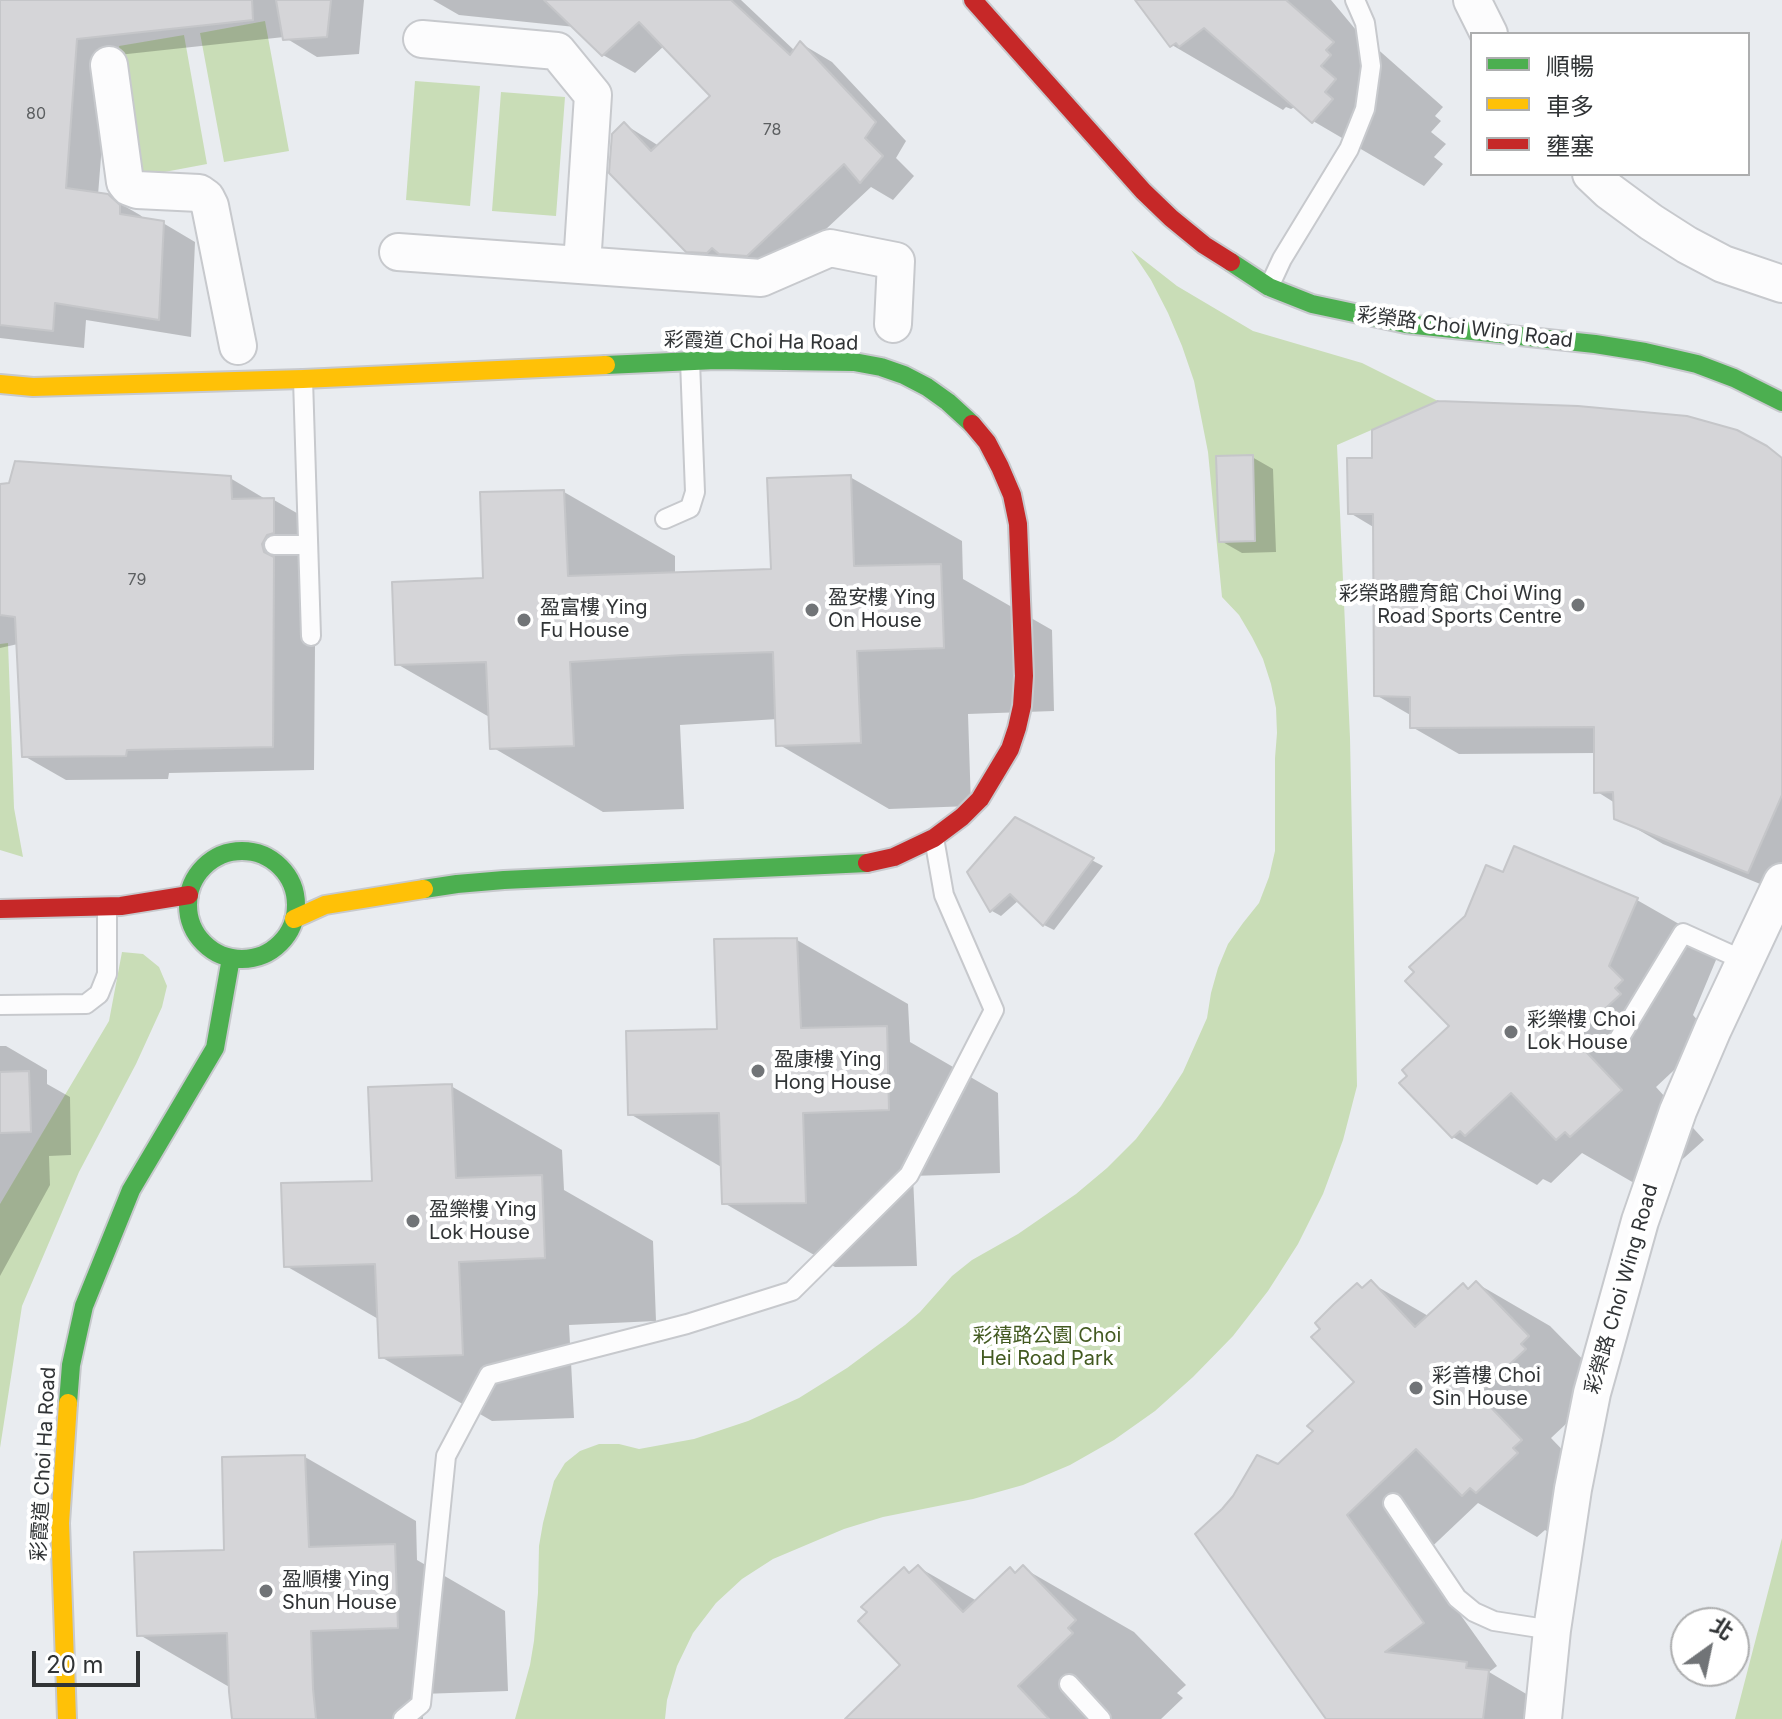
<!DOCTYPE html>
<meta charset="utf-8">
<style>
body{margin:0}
#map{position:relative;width:1782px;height:1719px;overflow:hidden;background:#e9ecf0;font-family:Inter,"Noto Sans TC",sans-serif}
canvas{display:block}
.legend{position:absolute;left:1470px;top:32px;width:280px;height:144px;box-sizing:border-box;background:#fff;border:2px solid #adaeaf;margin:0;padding:10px 14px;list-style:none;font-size:24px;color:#313436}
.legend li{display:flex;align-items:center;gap:16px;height:40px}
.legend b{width:40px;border:2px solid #adaeaf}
.north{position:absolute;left:1670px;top:1607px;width:80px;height:80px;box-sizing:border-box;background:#fff;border:2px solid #adaeaf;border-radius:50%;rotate:33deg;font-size:22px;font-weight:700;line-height:32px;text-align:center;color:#313436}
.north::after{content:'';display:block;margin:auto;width:28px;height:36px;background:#717477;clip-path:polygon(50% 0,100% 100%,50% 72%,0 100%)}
.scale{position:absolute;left:32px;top:1651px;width:108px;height:36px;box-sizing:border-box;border:4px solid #313436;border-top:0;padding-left:10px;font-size:24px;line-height:28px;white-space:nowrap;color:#313436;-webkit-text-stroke:6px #fff;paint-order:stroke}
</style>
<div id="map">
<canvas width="1782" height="1719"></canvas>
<ul class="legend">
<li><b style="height:10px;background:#4caf50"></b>順暢</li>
<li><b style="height:10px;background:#ffc107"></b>車多</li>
<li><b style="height:10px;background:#c62828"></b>壅塞</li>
</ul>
<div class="north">北</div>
<div class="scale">20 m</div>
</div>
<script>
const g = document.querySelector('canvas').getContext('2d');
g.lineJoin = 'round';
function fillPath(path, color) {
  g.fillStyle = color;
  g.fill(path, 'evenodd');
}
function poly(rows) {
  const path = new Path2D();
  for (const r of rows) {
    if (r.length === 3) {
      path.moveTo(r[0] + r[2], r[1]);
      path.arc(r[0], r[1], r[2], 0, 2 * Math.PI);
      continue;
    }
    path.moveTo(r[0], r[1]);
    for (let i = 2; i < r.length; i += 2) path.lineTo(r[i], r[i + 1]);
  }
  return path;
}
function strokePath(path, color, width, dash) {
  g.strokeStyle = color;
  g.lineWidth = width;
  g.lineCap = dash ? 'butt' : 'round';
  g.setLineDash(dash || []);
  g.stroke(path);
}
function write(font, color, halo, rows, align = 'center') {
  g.font = font + ' Inter,"Noto Sans TC",sans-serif';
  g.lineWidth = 8;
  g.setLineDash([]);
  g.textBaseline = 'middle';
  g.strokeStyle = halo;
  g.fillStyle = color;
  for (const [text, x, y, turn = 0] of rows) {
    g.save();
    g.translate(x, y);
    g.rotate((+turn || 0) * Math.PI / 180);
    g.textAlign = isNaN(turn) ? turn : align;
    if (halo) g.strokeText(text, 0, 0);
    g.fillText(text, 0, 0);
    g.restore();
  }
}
const green = poly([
 [265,21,289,151,224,162,200,33],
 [184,35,207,164,143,176,119,46],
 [415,81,480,86,470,206,406,200],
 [501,92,565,97,556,216,492,211],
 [1131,250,1177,286,1253,331,1362,363,1438,401,1337,445,1350,738,1357,1086,1343,1140,1323,1194,1298,1244,1268,1291,1233,1336,1193,1377,1155,1411,1114,1440,1070,1465,1023,1485,973,1499,883,1517,844,1529,773,1559,742,1579,716,1603,693,1633,677,1666,667,1700,665,1719,515,1719,530,1665,534,1641,538,1593,539,1546,543,1523,554,1481,565,1463,580,1451,599,1444,619,1444,639,1449,694,1439,748,1421,799,1398,847,1368,905,1325,920,1312,952,1276,972,1260,1018,1234,1076,1194,1107,1168,1136,1139,1161,1106,1183,1072,1207,1018,1211,993,1218,968,1228,944,1243,923,1259,903,1269,877,1275,851,1275,758,1277,733,1276,708,1271,684,1263,659,1252,637,1239,615,1222,597,1208,452,1194,381,1182,346,1168,313,1151,280],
 [8,643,14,808,23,857,0,850,0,644],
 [122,952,143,954,159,967,167,986,162,1007,136,1064,79,1172,22,1306,0,1448,0,1204,109,1021],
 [1782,1538,1782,1719,1735,1719]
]);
const shadow = poly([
 [0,0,364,0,359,54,317,57,284,37,109,56,98,195,107,196,140,215,146,220,163,223,195,242,191,337,86,320,84,348,0,338],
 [433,0,741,0,795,51,800,43,832,62,906,141,896,158,914,176,893,200,871,187,779,273,720,269,687,250,624,124,659,146,713,96,665,45,635,73,603,55,575,27,459,15],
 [1147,0,1331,0,1356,30,1443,107,1435,116,1441,121,1431,132,1446,144,1434,157,1443,164,1424,186,1313,121,1296,106,1291,109,1286,107,1283,110,1172,45],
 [1766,448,1782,458,1782,893,1663,844,1616,817,1615,803,1596,791,1596,753,1459,754,1412,727,1412,716,1376,695,1375,528,1350,513],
 [1252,457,1273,469,1276,552,1242,553,1221,541],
 [850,477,962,541,963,579,1052,630,1054,711,968,714,971,806,889,809,778,744,778,719,680,725,684,809,603,812,492,747,491,718,397,664,485,580,564,492,675,556,675,574,773,571],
 [230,478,267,500,274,500,316,524,314,770,169,773,168,779,66,780,24,756,18,644,0,648,0,491],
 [1015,820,1103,866,1054,930,1044,925,1019,900,1001,916,992,911,970,873],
 [1504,874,1637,900,1721,948,1693,1015,1706,1030,1703,1043,1656,1087,1704,1140,1655,1184,1641,1187,1582,1153,1551,1183,1543,1179,1537,1185,1453,1137,1451,1026,1466,917],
 [797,940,908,1004,910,1042,998,1093,1000,1173,913,1176,917,1266,835,1267,724,1203,723,1168,630,1114,719,1031],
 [0,1046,6,1046,47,1070,47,1084,70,1097,71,1155,49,1156,50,1185,0,1276],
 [451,1086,562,1150,564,1190,653,1241,656,1321,569,1325,574,1418,492,1421,381,1357,380,1320,286,1266,374,1183],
 [1371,1283,1430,1317,1463,1285,1470,1289,1476,1283,1550,1326,1602,1379,1599,1393,1551,1438,1594,1483,1586,1491,1590,1496,1551,1534,1545,1530,1537,1537,1478,1503,1420,1558,1497,1666,1489,1672,1562,1715,1562,1719,1329,1719,1278,1466,1316,1432,1357,1382,1364,1289],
 [305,1457,416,1521,417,1560,505,1611,508,1691,422,1694,423,1719,234,1719,231,1688,138,1634,227,1552],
 [918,1567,977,1601,1010,1570,1017,1574,1023,1568,1134,1632,1186,1685,1177,1693,1183,1698,1161,1719,859,1719,903,1665,904,1570,911,1574]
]);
const building = poly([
 [0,0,252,0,253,20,77,39,66,188,108,194,120,205,120,214,164,221,159,320,55,303,53,331,0,325,0,0],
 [276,0,331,0,327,37,283,40,276,0],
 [544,0,731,0,790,55,800,41,876,122,865,138,883,156,860,183,844,164,747,256,719,254,712,248,707,253,686,252,609,173,612,134,624,122,651,151,710,96,639,22,602,56,544,0],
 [1135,0,1286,0,1334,42,1326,50,1331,55,1321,66,1336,79,1325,92,1333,99,1312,123,1204,28,1179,47,1176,43,1170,47,1135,0],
 [1438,401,1578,406,1687,416,1737,430,1767,446,1782,458,1782,795,1748,873,1614,819,1613,792,1594,793,1594,727,1410,728,1410,697,1374,696,1373,514,1348,514,1347,458,1372,458,1372,430,1438,401],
 [1253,455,1255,541,1219,542,1216,456,1253,455],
 [15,461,231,476,232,499,274,498,274,533,267,535,262,544,264,552,274,557,273,747,127,750,126,756,22,757,15,617,0,615,0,484,9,483,15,461],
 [851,475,854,566,941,564,944,648,857,651,861,743,776,746,773,652,682,655,570,662,574,746,490,749,486,662,395,665,392,582,483,578,480,492,564,490,568,576,771,569,767,478,851,475],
 [1015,817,1094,858,1043,926,1010,894,990,912,967,872,1015,817],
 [1514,846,1638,898,1609,966,1623,980,1615,988,1621,994,1573,1038,1622,1090,1570,1137,1565,1132,1556,1140,1511,1093,1465,1136,1460,1131,1452,1138,1399,1083,1407,1076,1402,1070,1449,1026,1405,981,1414,972,1409,967,1465,916,1486,865,1503,872,1514,846],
 [797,938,801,1028,887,1026,889,1110,803,1113,806,1203,722,1204,719,1113,628,1115,626,1031,717,1029,714,939,797,938],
 [29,1071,31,1132,0,1133,0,1072,29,1071],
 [452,1084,456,1178,542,1175,545,1258,459,1262,463,1355,379,1358,375,1264,284,1267,281,1183,372,1181,368,1087,452,1084],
 [1371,1280,1415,1327,1463,1283,1468,1289,1476,1281,1529,1336,1521,1344,1526,1349,1478,1394,1522,1440,1513,1448,1518,1453,1476,1493,1470,1488,1462,1496,1416,1449,1347,1515,1424,1623,1385,1652,1467,1662,1466,1668,1489,1670,1483,1719,1326,1719,1195,1534,1222,1509,1233,1496,1257,1455,1278,1464,1313,1431,1307,1426,1354,1382,1311,1337,1320,1329,1315,1323,1334,1304,1357,1283,1362,1288,1371,1280],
 [305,1455,309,1547,395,1544,398,1628,311,1631,313,1689,316,1719,232,1719,229,1692,227,1633,137,1636,134,1552,224,1550,222,1457,305,1455],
 [918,1565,963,1612,1010,1567,1015,1573,1023,1565,1076,1620,1068,1628,1073,1633,1018,1686,1049,1719,845,1719,900,1665,858,1621,867,1612,861,1607,904,1567,909,1573,918,1565]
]);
const lane = poly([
 [1269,287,1282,259,1349,149,1365,109,1371,66,1365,23,1355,0],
 [303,379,311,636],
 [665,519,690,508,695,492,690,361],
 [274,545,308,545],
 [0,1005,86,1004,99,994,107,974,107,907],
 [1617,1042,1683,933,1745,961],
 [1393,1503,1457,1598,1474,1612,1494,1621,1552,1630],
 [1069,1684,1101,1719],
 [403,1719,421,1704,446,1456,489,1375,687,1324,792,1291,909,1175,994,1010,944,895,934,838]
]);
const street = poly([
 [1472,0,1489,34],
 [422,39,557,51,593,95,582,265],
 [109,65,125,182,129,187,137,190,199,193,206,198,210,206,238,346],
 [1591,174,1609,191,1651,222,1687,245,1723,264,1782,284],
 [398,252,761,278,830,248,896,261,893,324],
 [1543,1719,1552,1630,1573,1489,1592,1393,1640,1221,1678,1111,1713,1029,1782,882]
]);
const fast = poly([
 [1231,262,1269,287,1312,304,1406,324,1595,344,1645,352,1697,364,1734,378,1782,402],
 [606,365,716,360,854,362,881,367,904,375,927,387,948,402,972,424],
 [242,905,54],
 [424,889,457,884,504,880,867,863],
 [68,1403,71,1365,84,1306,131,1190,215,1048,231,958]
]);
const slow = poly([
 [0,384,33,387,303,379,606,365],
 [294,919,325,905,424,889],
 [67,1719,60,1523,68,1403]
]);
const jam = poly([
 [973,0,1143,191,1171,218,1204,245,1231,262],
 [867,863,894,857,934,838,962,817,980,799,1010,749,1017,728,1022,706,1024,676,1018,524,1012,495,1000,467,987,442,972,424],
 [0,909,121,906,189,895]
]);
const markers = [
 [1578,605,8,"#717477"],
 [812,610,8,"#717477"],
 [524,620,8,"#717477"],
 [1511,1032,8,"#717477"],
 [758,1071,8,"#717477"],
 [413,1221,8,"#717477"],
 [1416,1388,8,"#717477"],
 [266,1591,8,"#717477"]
];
const numberNames = [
 ["80",36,114],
 ["78",772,130],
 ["79",137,580]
];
const streetNames = [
 ["彩榮路 Choi Wing Road",1465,328,7],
 ["彩霞道 Choi Ha Road",761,342,1],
 ["彩榮路 Choi Wing Road",1622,1289,-74],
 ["彩霞道 Choi Ha Road",44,1464,-87]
];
const poiNames = [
 ["彩榮路體育館 Choi Wing",1562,594,"right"],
 ["Road Sports Centre",1562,617,"right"],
 ["盈安樓 Ying",828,598],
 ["On House",828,621],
 ["盈富樓 Ying",540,608],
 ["Fu House",540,631],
 ["彩樂樓 Choi",1527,1020],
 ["Lok House",1527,1043],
 ["盈康樓 Ying",774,1060],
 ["Hong House",774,1083],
 ["盈樂樓 Ying",429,1210],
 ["Lok House",429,1233],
 ["彩善樓 Choi",1432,1376],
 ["Sin House",1432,1399],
 ["盈順樓 Ying",282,1580],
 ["Shun House",282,1603]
];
const parkNames = [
 ["彩禧路公園 Choi",1047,1336],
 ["Hei Road Park",1047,1359]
];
fillPath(green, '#c9ddb7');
fillPath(shadow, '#0003');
fillPath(building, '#d5d5d8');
strokePath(building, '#c5c6c9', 2);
strokePath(lane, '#c7c9cd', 22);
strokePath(street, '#c7c9cd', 40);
strokePath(fast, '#c7c9cd', 22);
strokePath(slow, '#c7c9cd', 22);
strokePath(jam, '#c7c9cd', 22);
strokePath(lane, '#fcfcfd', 18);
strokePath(street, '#fcfcfd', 36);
strokePath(fast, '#4caf50', 18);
strokePath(slow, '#ffc107', 18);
strokePath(jam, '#c62828', 18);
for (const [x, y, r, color] of markers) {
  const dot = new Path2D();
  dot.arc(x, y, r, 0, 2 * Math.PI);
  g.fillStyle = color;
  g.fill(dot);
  strokePath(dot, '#fff', 3);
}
write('16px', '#5c5f61', null, numberNames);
write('20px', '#313436', '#fff', streetNames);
write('20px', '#313436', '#fff', poiNames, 'left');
write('20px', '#435a21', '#fff', parkNames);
</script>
